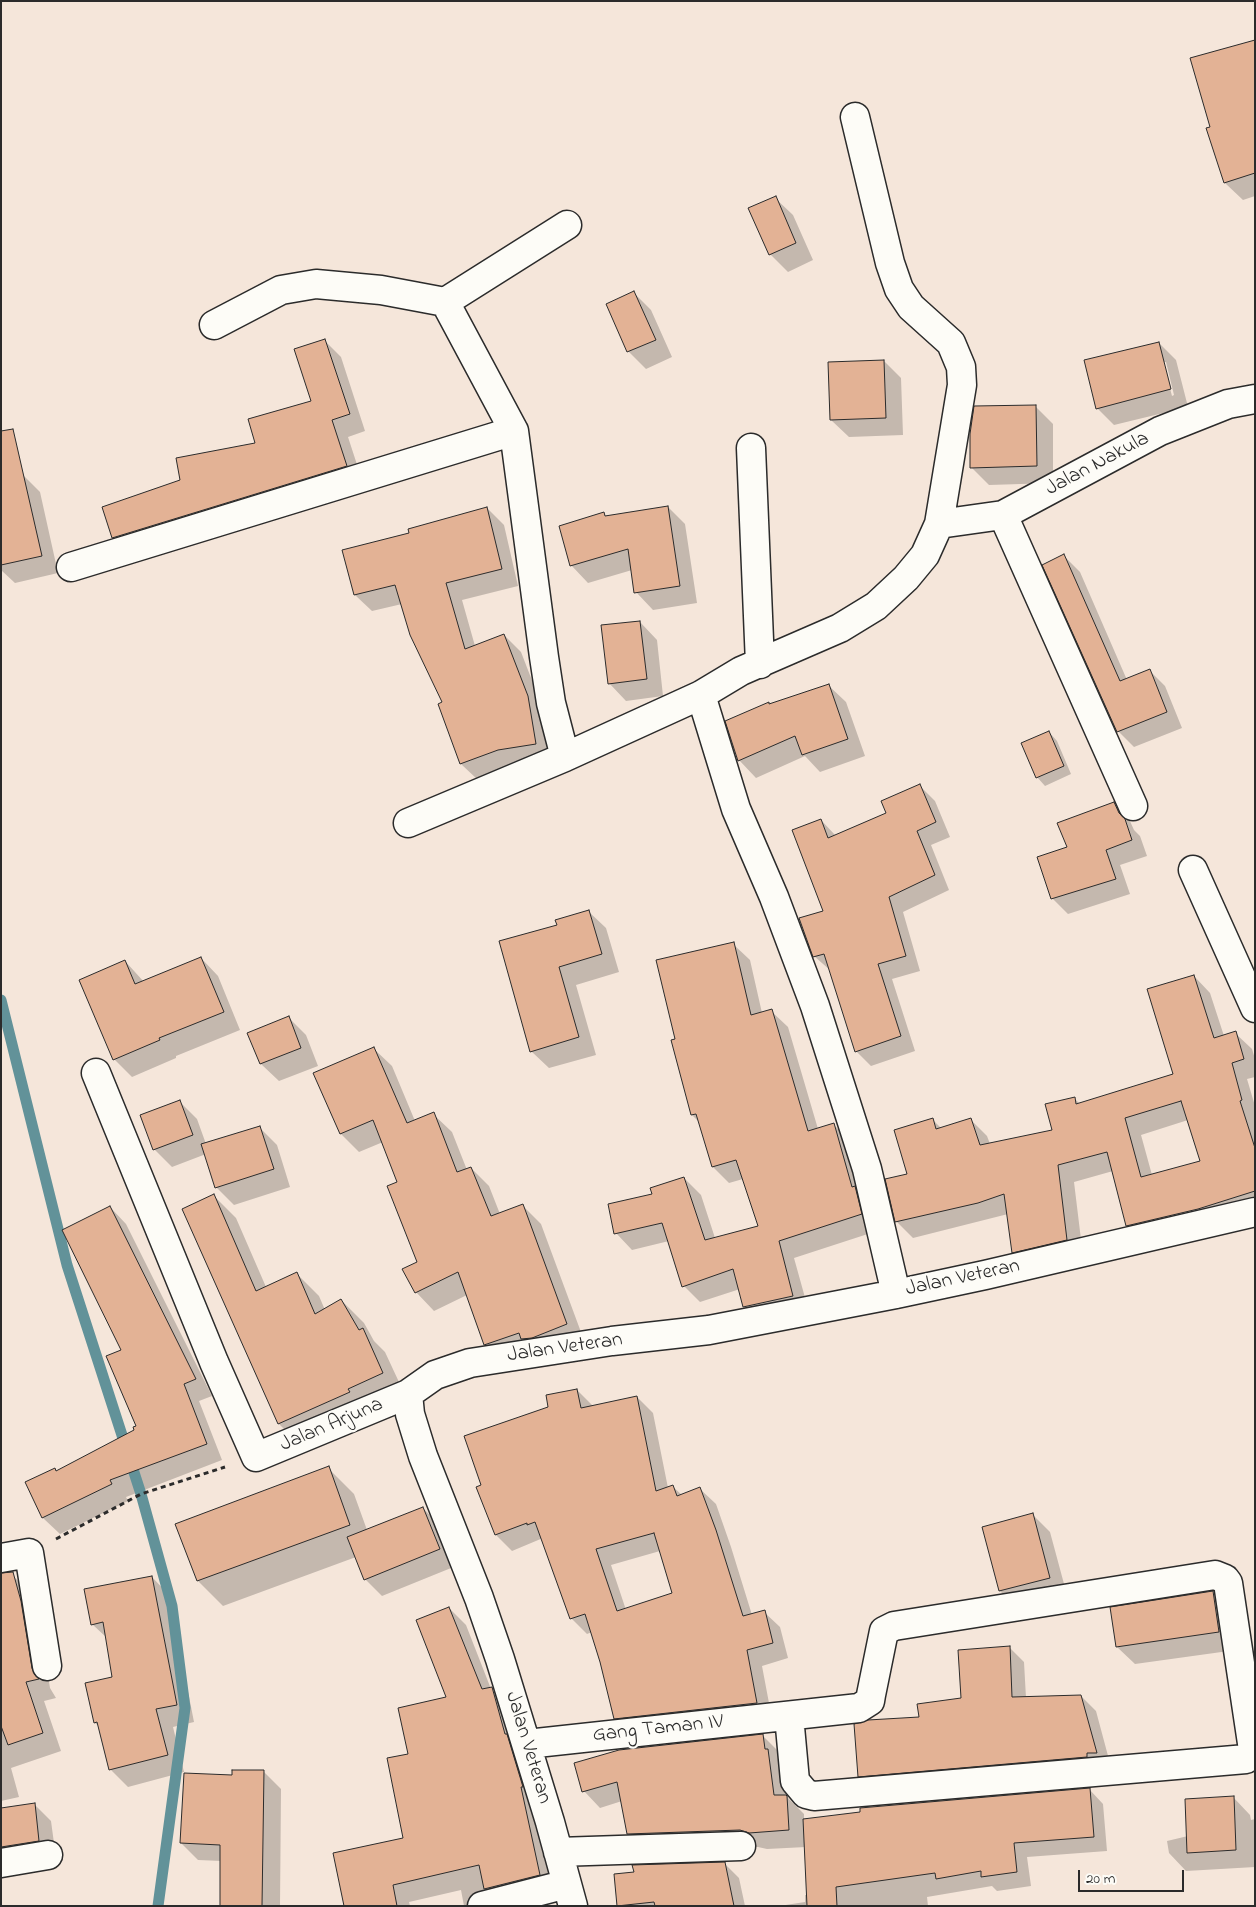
<!DOCTYPE html>
<style>
body{margin:0}
#map{position:relative;width:1256px;height:1907px;overflow:hidden;background:#f5e6da;font-family:"Indie Flower",sans-serif}
canvas{display:block}
.frame{position:absolute;inset:0;border:2px solid #2b2b2b;pointer-events:none}
.scale{position:absolute;left:1078px;top:1870px;width:106px;height:22px;box-sizing:border-box;border:2px solid #2b2b2b;border-top:0;padding-left:6px;font-size:15px;line-height:18px;white-space:nowrap;color:#2b2b2b;-webkit-text-stroke:4px #fdfcf7;paint-order:stroke}
</style>
<div id="map">
<canvas width="1256" height="1907"></canvas>
<div class="frame"></div>
<div class="scale">20 m</div>
</div>
<script>
const g = document.querySelector('canvas').getContext('2d');
g.lineJoin = 'round';
function fillPath(path, color) {
  g.fillStyle = color;
  g.fill(path, 'evenodd');
}
function poly(rows) {
  const path = new Path2D();
  for (const r of rows) {
    path.moveTo(r[0], r[1]);
    for (let i = 2; i < r.length; i += 2) path.lineTo(r[i], r[i + 1]);
  }
  return path;
}
function strokePath(path, color, width, dash) {
  g.strokeStyle = color;
  g.lineWidth = width;
  g.lineCap = dash ? 'butt' : 'round';
  g.setLineDash(dash || []);
  g.stroke(path);
}
function write(font, color, halo, rows, align = 'center') {
  g.font = font + ' "Indie Flower",sans-serif';
  g.lineWidth = 4.5;
  g.setLineDash([]);
  g.textBaseline = 'middle';
  g.strokeStyle = halo;
  g.fillStyle = color;
  for (const [text, x, y, turn = 0] of rows) {
    g.save();
    g.translate(x, y);
    g.rotate((+turn || 0) * Math.PI / 180);
    g.textAlign = isNaN(turn) ? turn : align;
    if (halo) g.strokeText(text, 0, 0);
    g.fillText(text, 0, 0);
    g.restore();
  }
}
const shadow = poly([
 [1255,41,1255,196,1243,200,1225,183,1208,129,1212,128],
 [775,198,793,215,813,260,788,272,770,254],
 [634,293,651,310,672,357,646,369,629,352,607,305],
 [324,340,341,357,365,431,348,437,363,483,130,554,114,537,181,481,256,444,313,402],
 [1159,343,1176,360,1188,407,1114,425,1097,408],
 [1163,362,1166,362,1174,395,1172,396],
 [884,361,901,378,903,435,849,437,831,420],
 [1035,406,1053,424,1053,483,989,485,971,467],
 [23,475,40,492,58,573,15,583,1,570,1,480],
 [668,507,685,524,697,603,653,610,636,592,632,570,588,583,571,565,603,514,606,517],
 [487,508,504,525,518,586,462,600,475,646,504,635,521,652,545,714,552,760,478,780,461,764,439,705,444,703,402,604,372,611,355,595,411,534],
 [1064,556,1080,572,1127,680,1150,671,1165,686,1182,728,1134,747,1118,731],
 [640,622,657,640,663,696,626,701,609,683],
 [828,685,846,702,865,756,820,772,805,756,756,778,739,760,770,705],
 [1049,732,1057,741,1071,774,1045,786,1037,777],
 [920,786,935,801,950,837,931,845,949,890,903,912,920,971,892,979,915,1051,871,1066,856,1051,831,971,814,956,824,912,821,820,835,835,887,813],
 [1114,804,1129,819,1134,830,1140,836,1147,856,1120,865,1130,894,1068,914,1053,899,1039,858,1069,848],
 [588,911,606,928,619,972,576,985,596,1055,549,1068,531,1051,558,926],
 [733,944,750,960,762,1013,771,1011,788,1027,818,1129,833,1124,850,1141,877,1231,794,1258,809,1312,761,1323,744,1307,740,1289,700,1302,684,1286,669,1241,632,1250,616,1233,654,1195,684,1178,701,1195,715,1238,760,1227,743,1179,729,1183,713,1167,700,1123,692,1115,677,1040],
 [201,958,218,976,240,1030,176,1056,176,1058,132,1077,114,1059,125,961,144,982],
 [1194,976,1210,993,1224,1036,1235,1033,1252,1049,1255,1059,1255,1077,1247,1079,1255,1106,1255,1213,1144,1242,1127,1225,1113,1171,1074,1182,1083,1256,1029,1269,1013,1252,1008,1214,913,1238,896,1221,909,1175,933,1120,942,1129,971,1120,987,1136,990,1144,1053,1131,1074,1098,1080,1104,1175,1075],
 [1188,1120,1201,1162,1152,1175,1141,1135],
 [289,1018,306,1035,318,1066,279,1081,261,1064,249,1033],
 [373,1048,392,1066,415,1121,433,1114,452,1132,467,1170,471,1168,489,1186,500,1214,522,1205,541,1224,585,1343,503,1362,485,1344,467,1295,434,1311,416,1292,418,1262,399,1183,383,1142,359,1152,341,1134,314,1074],
 [180,1102,197,1119,206,1144,259,1127,277,1145,290,1187,234,1205,216,1187,206,1154,172,1167,154,1149],
 [214,1196,236,1218,266,1287,297,1274,319,1296,325,1310,341,1300,364,1323,374,1341,385,1352,405,1395,301,1446,279,1424],
 [110,1207,126,1224,212,1396,199,1401,222,1460,126,1497,128,1501,60,1534,43,1518,26,1482,54,1469,57,1472,136,1430,137,1427,123,1350],
 [577,1390,593,1406,637,1397,653,1413,668,1488,672,1486,682,1495,700,1489,716,1504,731,1547,752,1615,764,1612,780,1627,788,1658,762,1666,772,1719,631,1734,616,1718,592,1632,587,1634,571,1618,543,1538,512,1551,496,1535,477,1488,482,1486,550,1408],
 [660,1551,674,1594,626,1610,611,1565],
 [328,1468,354,1494,367,1530,423,1508,440,1526,456,1566,382,1596,365,1579,356,1557,223,1606,198,1581],
 [1033,1515,1050,1532,1067,1595,1017,1608,1000,1591],
 [12,1575,31,1593,39,1620,50,1688,56,1698,44,1701,61,1751,11,1768,19,1797,1,1801,1,1578],
 [152,1577,169,1595,194,1722,173,1727,184,1772,128,1787,110,1769,100,1727,95,1723,113,1678,107,1638,92,1624],
 [1213,1592,1230,1610,1236,1650,1135,1664,1117,1647],
 [449,1608,466,1625,491,1689,509,1705,556,1892,502,1906,464,1906,461,1890,409,1902,410,1906,345,1906,404,1839,410,1755,448,1698],
 [1009,1647,1024,1662,1026,1698,1081,1696,1096,1711,1111,1767,874,1791,859,1776,920,1719,962,1699],
 [762,1735,779,1752,784,1767,788,1798,804,1814,804,1820,1089,1789,1103,1804,1107,1851,1027,1857,1031,1886,997,1891,992,1886,927,1897,928,1906,779,1906,805,1902,805,1895,808,1895,806,1847,767,1849,758,1847,645,1850,628,1834,622,1801,600,1808,584,1791],
 [264,1772,281,1789,280,1906,222,1906,222,1861,198,1860,181,1843,233,1777],
 [1233,1797,1250,1815,1251,1820,1255,1819,1255,1867,1186,1871,1169,1853,1167,1841,1188,1836],
 [34,1804,51,1821,56,1858,1,1857,1,1809],
 [724,1863,739,1878,745,1906,619,1906]
]);
const stream = poly([
 [1,1000,67,1265,141,1494,172,1606,185,1708,158,1906]
]);
const building = poly([
 [1255,40,1255,173,1224,183,1206,128,1210,127,1190,58,1255,40],
 [776,196,796,243,769,255,748,208,776,196],
 [634,291,656,340,627,352,606,304,634,291],
 [325,339,350,414,332,420,347,466,112,538,102,507,180,480,176,458,255,443,248,419,311,401,294,349,325,339],
 [1159,342,1171,389,1096,409,1084,360,1159,342],
 [884,360,886,418,830,420,828,362,884,360],
 [1036,405,1037,466,970,468,970,434,974,406,1036,405],
 [13,429,42,556,1,565,1,431,13,429],
 [668,506,680,586,634,593,628,549,570,566,559,526,604,512,605,516,668,506],
 [487,507,502,569,446,583,465,649,504,634,528,696,536,744,498,750,460,764,438,704,442,702,410,635,395,585,354,595,342,550,409,533,408,529,487,507],
 [1064,554,1120,681,1150,669,1167,712,1117,732,1042,565,1064,554],
 [640,621,647,679,608,684,601,625,640,621],
 [829,684,848,739,802,755,795,736,738,761,725,721,769,702,769,704,829,684],
 [1049,731,1064,766,1036,778,1021,743,1049,731],
 [920,784,936,822,917,831,935,875,889,897,906,956,878,964,901,1036,855,1052,824,954,813,957,799,918,823,911,792,830,821,819,828,838,886,813,881,801,920,784],
 [1114,802,1119,813,1125,819,1132,840,1106,850,1116,879,1051,899,1037,857,1067,847,1057,823,1114,802],
 [589,910,602,954,559,967,579,1037,530,1052,499,941,557,925,555,920,589,910],
 [734,942,751,1015,772,1009,808,1131,834,1123,852,1187,855,1186,862,1214,779,1241,793,1296,743,1307,733,1269,682,1287,662,1223,614,1234,608,1204,652,1194,650,1188,684,1177,705,1240,758,1226,736,1160,712,1167,696,1114,691,1115,671,1040,675,1039,656,960,734,942],
 [201,957,224,1012,159,1038,160,1040,113,1060,79,980,125,960,135,984,201,957],
 [1194,975,1214,1038,1236,1031,1244,1059,1232,1063,1242,1100,1240,1101,1255,1148,1255,1191,1198,1209,1126,1226,1107,1152,1058,1165,1067,1240,1012,1253,1004,1194,978,1203,895,1222,885,1179,907,1174,894,1130,933,1118,936,1129,971,1118,980,1145,1052,1130,1045,1104,1075,1097,1076,1104,1173,1074,1147,989,1194,975],
 [1181,1101,1200,1161,1141,1177,1125,1118,1181,1101],
 [289,1016,301,1048,260,1064,247,1033,289,1016],
 [374,1047,407,1123,434,1112,457,1172,471,1167,491,1216,523,1204,567,1324,532,1338,521,1339,519,1333,484,1345,458,1272,415,1293,402,1269,417,1262,387,1186,397,1182,373,1120,340,1134,313,1073,374,1047],
 [180,1100,193,1135,153,1150,140,1115,180,1100],
 [260,1126,274,1169,215,1188,201,1144,260,1126],
 [214,1194,256,1291,297,1272,315,1314,341,1299,359,1330,363,1328,383,1373,348,1389,350,1392,278,1424,182,1209,214,1194],
 [110,1206,196,1379,184,1384,207,1444,110,1480,112,1484,42,1518,25,1482,55,1468,56,1471,134,1430,133,1427,136,1426,106,1356,121,1350,62,1230,110,1206],
 [577,1389,581,1408,637,1396,656,1491,673,1485,677,1496,700,1487,716,1530,743,1616,765,1610,773,1643,747,1650,757,1703,614,1719,600,1662,585,1614,570,1619,535,1522,527,1525,527,1523,495,1535,476,1487,481,1485,464,1436,548,1407,546,1395,577,1389],
 [654,1533,672,1593,617,1611,596,1549,654,1533],
 [329,1466,350,1525,197,1581,175,1524,329,1466],
 [423,1507,440,1549,364,1580,347,1537,423,1507],
 [1033,1513,1050,1578,999,1591,982,1527,1033,1513],
 [13,1572,21,1601,32,1668,35,1675,39,1679,26,1682,43,1733,8,1745,1,1726,1,1573,13,1572],
 [152,1576,177,1705,156,1709,168,1755,109,1770,97,1722,94,1723,85,1683,112,1677,103,1622,91,1625,84,1589,152,1576],
 [1213,1591,1219,1632,1116,1647,1110,1607,1213,1591],
 [449,1607,482,1689,492,1687,505,1734,507,1734,523,1787,521,1787,540,1875,484,1889,479,1865,393,1885,397,1906,344,1906,333,1853,403,1838,387,1758,408,1754,398,1708,446,1697,416,1620,449,1607],
 [1010,1646,1012,1697,1081,1695,1097,1753,1087,1753,1087,1757,858,1777,854,1724,868,1720,919,1717,917,1704,961,1698,958,1650,1010,1646],
 [763,1734,765,1749,768,1749,774,1795,786,1795,787,1796,789,1830,749,1833,740,1830,627,1834,617,1782,582,1792,574,1763,619,1750,763,1734],
 [232,1770,264,1770,262,1906,220,1906,220,1845,180,1843,184,1773,232,1775,232,1770],
 [1090,1788,1094,1837,1014,1843,1017,1872,981,1877,981,1871,936,1879,935,1873,836,1887,837,1906,807,1906,803,1819,860,1812,860,1808,1090,1788],
 [1234,1796,1236,1850,1187,1853,1185,1799,1234,1796],
 [35,1803,39,1841,1,1847,1,1808,35,1803],
 [725,1862,734,1906,655,1906,654,1902,617,1906,614,1874,634,1872,632,1865,725,1862]
]);
const path = poly([
 [56,1539,141,1494,225,1467]
]);
const minor = poly([
 [214,325,281,290,316,284,381,290,445,302],
 [751,448,760,664],
 [1003,515,1133,806],
 [939,524,1003,515,1160,431,1228,404,1255,399],
 [71,567,514,431],
 [701,695,736,809,774,897,815,1006,867,1169,896,1294],
 [565,757,551,703,544,657,514,431,445,302,567,225],
 [408,823,565,757,701,695,741,671,840,628,876,606,906,578,925,555,939,524,962,385,961,367,951,343,911,307,899,289,890,263,855,117],
 [1193,870,1255,1008],
 [96,1073,214,1362,256,1457,408,1394],
 [1,1558,29,1553,47,1666],
 [527,1744,859,1708,870,1701,871,1695,884,1631,894,1626,1215,1575,1225,1579,1228,1583,1253,1750,1252,1754,1246,1759,814,1796,806,1794,795,1781,789,1716],
 [558,1852,741,1846],
 [1,1863,48,1855],
 [482,1906,567,1884],
 [573,1906,550,1822,500,1659,479,1598,423,1456,410,1414,408,1394,435,1375,470,1363,612,1341,709,1330,896,1294,985,1275,1255,1212]
]);
const streetNames = [
 ["Jalan Nakula",1098,465,-28],
 ["Jalan Veteran",963,1279,-12],
 ["Jalan Veteran",565,1349,-8],
 ["Jalan Arjuna",332,1426,-23],
 ["Gang Taman IV",658,1730,-6],
 ["Jalan Veteran",527,1748,73]
];
fillPath(shadow, '#0003');
strokePath(stream, '#629299', 11);
fillPath(building, '#e3b295');
strokePath(building, '#2b2b2b', 1);
strokePath(minor, '#2b2b2b', 31);
strokePath(path, '#2b2b2b', 3, [5, 4]);
strokePath(minor, '#fdfcf7', 28);
write('21px', '#2b2b2b', '#fdfcf7', streetNames);
</script>
